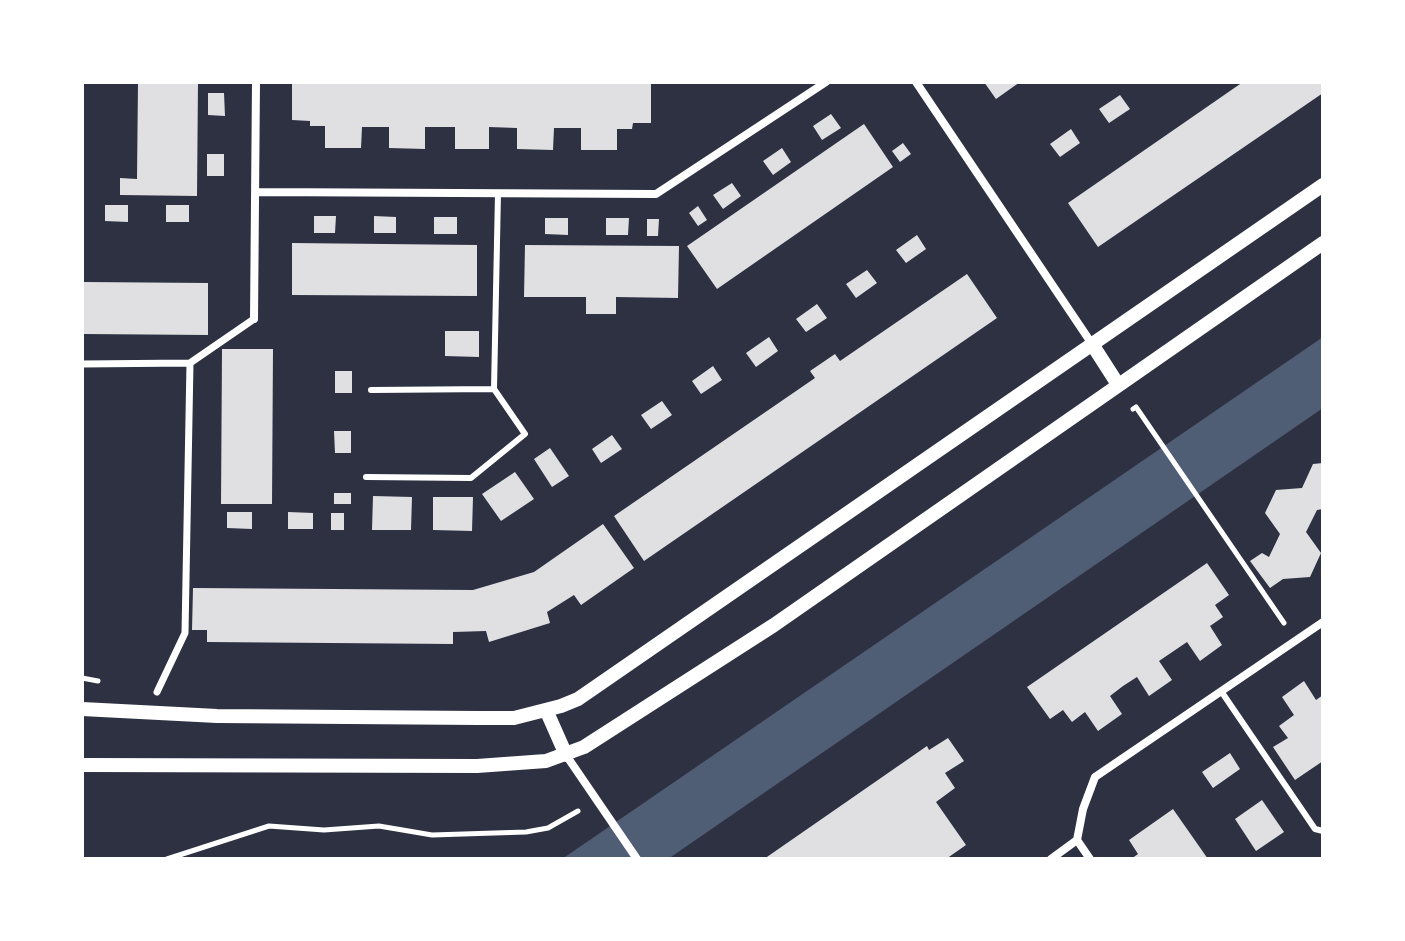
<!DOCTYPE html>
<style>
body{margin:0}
#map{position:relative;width:1405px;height:941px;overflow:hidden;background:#2d3142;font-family:"Alegreya Sans",sans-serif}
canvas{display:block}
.frame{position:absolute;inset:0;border:84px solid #fff;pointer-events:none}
</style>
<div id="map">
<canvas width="1405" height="941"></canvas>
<div class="frame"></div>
</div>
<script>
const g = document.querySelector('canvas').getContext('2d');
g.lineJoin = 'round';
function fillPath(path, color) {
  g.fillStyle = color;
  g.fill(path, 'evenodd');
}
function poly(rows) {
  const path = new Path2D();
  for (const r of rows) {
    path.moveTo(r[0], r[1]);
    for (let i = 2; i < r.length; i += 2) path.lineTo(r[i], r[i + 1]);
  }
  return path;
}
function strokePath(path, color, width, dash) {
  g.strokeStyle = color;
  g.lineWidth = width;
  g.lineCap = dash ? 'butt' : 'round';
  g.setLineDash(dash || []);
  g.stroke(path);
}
const water = poly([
 [1323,337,1323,408,668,859,562,859]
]);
const building = poly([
 [138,82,198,82,197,196,120,195,120,178,137,179],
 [292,82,651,82,651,123,633,123,632,129,617,129,617,150,581,150,581,128,554,128,553,150,517,149,517,128,489,127,489,149,455,149,455,127,425,127,425,149,389,148,389,127,362,127,361,148,325,148,325,126,310,126,310,121,292,120],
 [984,82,1020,82,996,99],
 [1243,82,1323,82,1323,93,1098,247,1068,203],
 [208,93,224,93,225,116,208,115],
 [1120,95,1130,109,1109,123,1099,109],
 [831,114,841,128,822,140,813,126],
 [864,124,893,167,717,289,687,246],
 [1071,129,1080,143,1060,157,1050,144],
 [903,143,911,154,900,162,892,151],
 [782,148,791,162,773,175,763,161],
 [207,154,224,154,224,176,207,176],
 [732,183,741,196,723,209,713,195],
 [105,205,128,205,128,222,105,221],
 [166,205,189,205,189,222,166,222],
 [698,206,707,220,698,226,689,213],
 [314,216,336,216,335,233,314,233],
 [374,216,396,217,396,233,374,233],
 [434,217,457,217,457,234,434,234],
 [545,218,568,218,568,235,545,234],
 [606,218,629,218,628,235,606,235],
 [647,219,659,219,658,236,647,236],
 [917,235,926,249,906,263,896,250],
 [292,243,477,245,477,296,292,295],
 [525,245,679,246,678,298,616,297,616,314,586,314,586,297,524,297],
 [867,270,877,283,856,298,846,284],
 [967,274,997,318,644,561,614,516,815,378,810,371,835,354,840,361],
 [84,282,208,283,208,335,84,334],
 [817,304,827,318,806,332,796,319],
 [445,331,479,331,479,357,445,356],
 [769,337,778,351,756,367,746,353],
 [222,349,273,349,272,504,221,504],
 [713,366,722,380,701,394,692,381],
 [335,371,352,371,352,393,335,393],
 [662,401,672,415,651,429,641,415],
 [334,431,351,431,351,453,335,453],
 [612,435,622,449,601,463,592,449],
 [550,448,569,476,552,487,534,459],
 [1323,463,1323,509,1317,510,1306,532,1321,553,1310,577,1283,579,1270,588,1250,561,1262,553,1269,557,1280,534,1265,513,1276,490,1302,488,1313,464],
 [515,472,534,499,501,521,482,494],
 [334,493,351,493,351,504,334,504],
 [373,496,412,497,411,530,372,530],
 [433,497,473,497,472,531,433,530],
 [227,512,252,512,252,529,227,528],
 [288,512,313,513,313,529,288,529],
 [331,513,344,513,344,530,331,530],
 [603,524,634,568,581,605,574,595,547,612,550,623,489,642,486,631,453,632,453,644,207,642,207,630,192,630,193,588,473,590,534,572],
 [1207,563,1229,595,1215,605,1223,617,1210,626,1222,645,1200,661,1187,642,1159,661,1172,680,1149,696,1137,677,1123,686,1110,696,1122,714,1098,731,1085,712,1072,722,1063,710,1050,719,1027,687],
 [1304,681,1316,700,1323,695,1323,761,1295,780,1273,747,1288,738,1279,726,1294,715,1282,697],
 [948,738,964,761,945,773,955,788,936,802,966,845,946,859,764,859,927,746,929,750],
 [1230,753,1240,769,1213,788,1202,772],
 [1262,800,1284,832,1256,851,1235,819],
 [1173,809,1208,859,1131,859,1138,854,1129,840]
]);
const path = poly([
 [1133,409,1136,407,1284,623],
 [82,678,98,681],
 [167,859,269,826,324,830,379,826,432,835,526,832,548,828,578,811]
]);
const service = poly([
 [371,390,494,389],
 [366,477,471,478,525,434,494,389,498,193],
 [1221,691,1315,829,1323,831]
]);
const pedestrian = poly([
 [82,364,190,363,254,319],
 [157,692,185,633,190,363]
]);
const minor = poly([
 [916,82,1092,344],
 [256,192,656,194,826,82],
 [254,319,256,82],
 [566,755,637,859],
 [1077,840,1090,859],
 [1051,859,1077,840,1083,809,1095,777,1323,622]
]);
const tertiary = poly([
 [1092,344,1117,383],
 [82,709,217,716,479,718,514,718,561,706,578,699,1323,185],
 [547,712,566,755],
 [82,765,477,766,546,761,584,747,774,625,1323,243]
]);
fillPath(water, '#4f5d75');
fillPath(building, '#e0e0e3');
strokePath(path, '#fff', 5);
strokePath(service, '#fff', 6);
strokePath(pedestrian, '#fff', 7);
strokePath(minor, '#fff', 8);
strokePath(tertiary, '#fff', 14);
</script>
